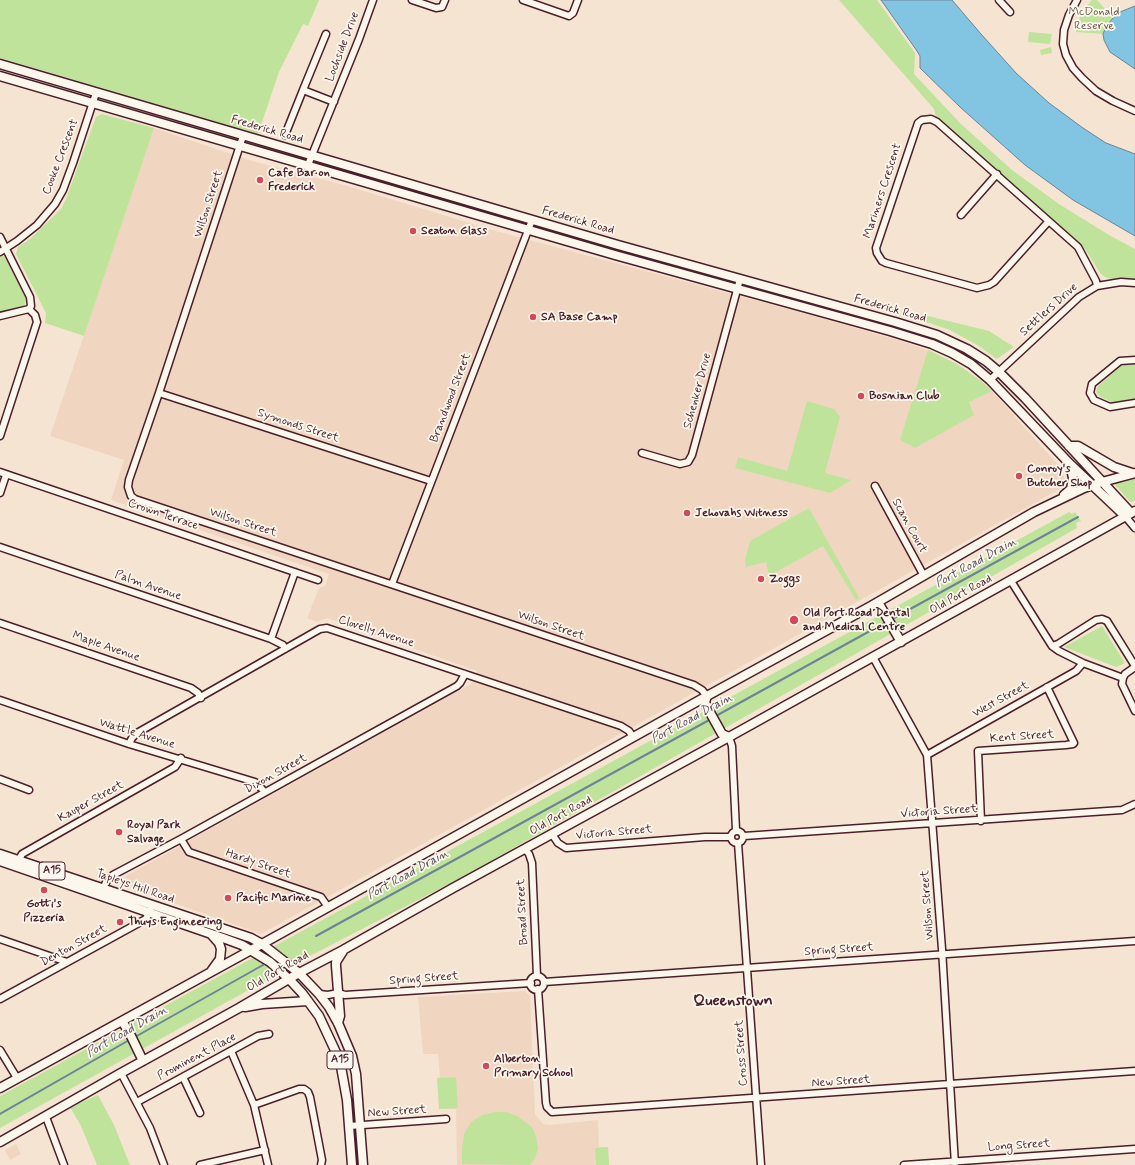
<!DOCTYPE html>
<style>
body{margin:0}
canvas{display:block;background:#f5e4d2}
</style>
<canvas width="1135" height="1165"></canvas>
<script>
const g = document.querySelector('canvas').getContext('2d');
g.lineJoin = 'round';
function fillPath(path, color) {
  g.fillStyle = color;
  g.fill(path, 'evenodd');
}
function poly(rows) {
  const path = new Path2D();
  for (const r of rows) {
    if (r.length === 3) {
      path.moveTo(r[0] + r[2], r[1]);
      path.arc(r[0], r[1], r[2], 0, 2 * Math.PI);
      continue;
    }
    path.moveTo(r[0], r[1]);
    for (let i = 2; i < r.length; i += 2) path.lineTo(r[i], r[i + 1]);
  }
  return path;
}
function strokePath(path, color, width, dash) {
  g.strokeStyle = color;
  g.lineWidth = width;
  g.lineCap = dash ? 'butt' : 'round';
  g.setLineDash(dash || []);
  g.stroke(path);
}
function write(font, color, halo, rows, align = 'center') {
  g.font = font + ' Mynerve,sans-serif';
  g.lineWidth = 3.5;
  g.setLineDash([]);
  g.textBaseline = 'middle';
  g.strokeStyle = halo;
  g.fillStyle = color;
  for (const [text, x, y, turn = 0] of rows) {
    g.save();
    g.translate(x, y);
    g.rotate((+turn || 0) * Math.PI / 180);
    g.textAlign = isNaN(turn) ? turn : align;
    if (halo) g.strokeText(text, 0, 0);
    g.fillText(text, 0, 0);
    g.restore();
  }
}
const built = poly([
 [154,128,249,160,344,185,496,231,810,315,898,340,927,350,957,364,981,381,992,391,1060,467,1066,482,1058,490,261,934,115,882,471,684,477,671,327,618,317,622,307,618,319,588,325,586,329,574,111,500,124,460,50,436],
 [525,991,530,996,535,1114,543,1124,550,1125,598,1120,599,1147,608,1147,609,1165,457,1165,456,1109,439,1109,437,1078,440,1078,438,1054,423,1054,418,997],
 [16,1144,21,1154,10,1160,5,1150]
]);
const green = poly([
 [0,0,319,0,308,26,303,24,279,72,258,134,0,58],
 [839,0,877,0,915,53,914,74,961,124,1012,170,1059,204,1109,235,1135,249,1135,280,1125,278,1111,279,1105,277,1100,273,1085,249,936,117,934,109],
 [1092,0,1097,0,1113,18,1106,27,1103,34,1076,32,1076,27,1082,12],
 [1029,32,1052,34,1050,44,1028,42],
 [1051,47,1052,53,1041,55,1040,50],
 [102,114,154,128,84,336,45,323,46,313,16,254,18,247,30,239,61,209,66,199,96,117],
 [1,255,5,257,26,299,24,307,0,312,0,256],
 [916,313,989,331,1014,347,997,359,979,346,950,330,914,318],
 [928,350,957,364,981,381,992,391,969,402,974,415,915,448,900,440],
 [1130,364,1135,364,1135,400,1112,402,1101,397,1096,392,1098,386,1121,366],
 [807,401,834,409,840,417,825,473,851,480,830,493,735,468,738,457,787,471],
 [1135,477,1135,501,1130,502,1113,482],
 [809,508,856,592,859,598,856,600,823,546,769,576,766,562,746,567,745,560,750,541],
 [1069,512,1072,514,1075,512,1081,521,1076,523,1077,528,468,874,308,957,0,1128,0,1096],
 [1102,626,1125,663,1116,667,1064,647],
 [456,1077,458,1108,439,1109,437,1078],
 [98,1095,114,1125,130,1165,97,1165,81,1126,70,1107],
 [495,1112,507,1112,517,1116,532,1127,536,1136,538,1148,535,1159,530,1165,462,1164,462,1149,464,1134,471,1122,482,1115],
 [608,1147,609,1165,596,1165,595,1148]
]);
const water = poly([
 [881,0,952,0,981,34,1016,73,1049,103,1083,128,1106,143,1135,154,1135,236,1073,200,1025,165,960,107,920,68,920,56,917,51,881,0],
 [1135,6,1135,69,1110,52,1104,40,1103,34,1106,27,1113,18,1120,12,1135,6]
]);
const stream = poly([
 [892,619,1078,517],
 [714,717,888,621],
 [316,936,711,719],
 [135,1037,263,965],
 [0,1114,131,1039]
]);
const minor = poly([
 [412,0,436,8,442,7,445,0],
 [523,0,569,16,573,13,578,0],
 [999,0,1010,12],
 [1077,0,1069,15,1064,30,1063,44,1066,55,1073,68,1082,78,1096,91,1113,101,1135,111],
 [303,90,326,34],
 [285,135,303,90,334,102],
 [243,136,159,393,129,480,128,487,131,496,135,499,694,685,702,690,707,696],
 [308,165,359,39,373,0],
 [961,215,997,174],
 [1048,222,994,282,989,285,977,288,886,263,882,261,877,253,876,248,918,123,922,120,931,119,937,122,1078,247,1096,281,1097,286],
 [0,237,30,297,31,306,29,309,35,315,37,322,0,436],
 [0,252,17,241,37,225,55,204,63,190,73,163,96,93],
 [0,316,29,309],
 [1135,360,1120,361,1092,384,1090,393,1094,400,1110,407,1135,403],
 [990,380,1079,297,1097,286,1121,282,1135,283],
 [159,393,431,481],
 [642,453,680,464,688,462,692,455,740,279],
 [0,472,318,580],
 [875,486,924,576],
 [0,493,6,475],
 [1125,516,1135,528],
 [0,547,271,639,283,645,285,649],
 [1011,581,1052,646,1059,651,1083,663,1123,678,1122,684,1135,711],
 [392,584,532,220],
 [0,623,191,688,198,693,201,698],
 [271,639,295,572],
 [1052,646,1058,644,1096,620,1102,619,1107,621,1135,666],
 [873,657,927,755,942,949,955,1165],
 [1123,678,1125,674,1135,667],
 [0,700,129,744,255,782,265,792],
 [729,737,732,746,736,830],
 [129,744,132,738,137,733,320,629,327,628,621,726,629,731,633,737],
 [927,755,1076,671,1083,663],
 [0,779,29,790],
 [981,821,978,751,1066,745,1073,744,1074,743,1047,687],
 [737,837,6],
 [552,834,558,843,566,848,705,837,731,837],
 [744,836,1122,810,1135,804],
 [181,839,189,852,321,897,328,907],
 [738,843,761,1165],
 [525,849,529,854,532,863,537,976],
 [17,863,22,854,175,767,181,758],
 [102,892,106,882,113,875,181,839,457,686,460,683,465,674],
 [0,939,67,962],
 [537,983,7],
 [544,982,1135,941],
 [538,989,546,1103,547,1107,552,1112,1135,1071],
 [319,994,328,995,338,993,345,995,531,983],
 [0,999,146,919,150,910],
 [0,1050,17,1078],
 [231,1051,254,1105,268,1165],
 [121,1073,150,1128,164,1165],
 [183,1077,200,1113],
 [137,1102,258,1036,269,1034],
 [254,1105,299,1089,304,1089,308,1092,310,1097,322,1160,321,1165],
 [46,1117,64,1165],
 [349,1126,446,1119],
 [200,1165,265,1150],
 [904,1165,1135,1149]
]);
const major = poly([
 [0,64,618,245,895,322,937,335,967,349,986,361,999,372,1025,398,1131,513],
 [0,76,615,255,890,331,932,344,952,353,971,364,990,380,1070,464,1125,516],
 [1069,446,1078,446,1114,467,1132,473],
 [1064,495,1071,489,1073,478,1070,464],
 [878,602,901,642],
 [707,696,705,702,707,707,722,734,729,737],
 [0,854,251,938,262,944,299,973,319,994,329,1007,338,1023,352,1056,356,1074,363,1165],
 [0,861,223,938,242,945,270,962,289,979,302,993,319,1016,340,1061,347,1100,352,1165],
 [211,934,219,943,221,949,220,959,212,970],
 [245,1007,262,1004,308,1001],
 [122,1021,130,1034,143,1061],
 [338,1023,340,1016,336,966,336,962,343,951],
 [0,1088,262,944,707,696,871,606,1034,512,1084,488,1102,482,1135,473],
 [0,1142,121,1073,239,1008,299,973,343,950,453,888,729,737,1135,511]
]);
const markers = [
 [260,180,4,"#d1495b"],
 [413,231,4,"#d1495b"],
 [533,317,4,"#d1495b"],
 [861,396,4,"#d1495b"],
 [1019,476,4,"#d1495b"],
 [687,513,4,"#d1495b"],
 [761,579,4,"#d1495b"],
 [794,620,5,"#d1495b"],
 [119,832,4,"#d1495b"],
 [44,890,4,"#d1495b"],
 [228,898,4,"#d1495b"],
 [120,922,4,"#d1495b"],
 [486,1066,4,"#d1495b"]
];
const shields = [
 [52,871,26],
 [340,1060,26]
];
const shieldNames = [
 ["A15",52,871],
 ["A15",340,1060]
];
const parkNames = [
 ["McDonald",1094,12],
 ["Reserve",1094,26]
];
const streetNames = [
 ["Lochside Drive",343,47,-69],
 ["Frederick Road",267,130,16],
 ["Cooke Crescent",61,157,-69],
 ["Mariners Crescent",883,191,-72],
 ["Wilson Street",209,204,-72],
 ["Frederick Road",578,221,16],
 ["Frederick Road",890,309,16],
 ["Settlers Drive",1049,310,-42],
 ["Schenker Drive",698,391,-75],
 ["Brandwood Street",451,398,-69],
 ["Symonds Street",298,426,18],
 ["Crown Terrace",163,515,19],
 ["Wilson Street",243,523,18],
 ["Scan Court",909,526,61],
 ["Palm Avenue",148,586,19],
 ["Old Port Road",961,595,-29],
 ["Wilson Street",551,626,19],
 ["Clovelly Avenue",376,632,18],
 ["Maple Avenue",106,647,19],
 ["West Street",1001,700,-29],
 ["Wattle Avenue",137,734,17],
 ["Kent Street",1022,737,-4],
 ["Dixon Street",276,774,-29],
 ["Kauper Street",91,802,-29],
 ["Victoria Street",939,812,-4],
 ["Old Port Road",561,816,-29],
 ["Victoria Street",614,833,-5],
 ["Hardy Street",258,864,19],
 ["Tapleys Hill Road",135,887,19],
 ["Wilson Street",928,905,-94],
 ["Broad Street",523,912,-93],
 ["Denton Street",74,946,-29],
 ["Spring Street",839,950,-4],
 ["Old Port Road",278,972,-30],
 ["Spring Street",424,979,-4],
 ["Cross Street",742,1053,-94],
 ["Prominent Place",197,1057,-28],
 ["New Street",841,1082,-4],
 ["New Street",397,1112,-4],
 ["Long Street",1019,1146,-4]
];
const poiNames = [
 ["Cafe Bar on",268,173],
 ["Frederick",268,187],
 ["Seaton Glass",421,231],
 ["SA Base Camp",541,317],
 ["Bosnian Club",869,396],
 ["Conroy's",1027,469],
 ["Butcher Shop",1027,483],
 ["Jehovahs Witness",695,513],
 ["Zoggs",769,579],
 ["Old Port Road Dental",803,613],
 ["and Medical Centre",803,627],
 ["Royal Park",127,825],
 ["Salvage",127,839],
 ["Pacific Marine",236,898],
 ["Gotti's",44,904,"center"],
 ["Pizzeria",44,918,"center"],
 ["Thuys Engineering",128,922],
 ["Alberton",494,1059],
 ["Primary School",494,1073]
];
const waterNames = [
 ["Port Road Drain",976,563,-29],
 ["Port Road Drain",692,719,-29],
 ["Port Road Drain",408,875,-29],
 ["Port Road Drain",127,1032,-30]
];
const districtNames = [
 ["Queenstown",733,1002]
];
fillPath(built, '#f0d6c0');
fillPath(green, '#c0e39c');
fillPath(water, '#82c5e3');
strokePath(water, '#6c8399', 1);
strokePath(stream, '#6c8399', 2);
strokePath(minor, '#4a1f2b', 9);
strokePath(major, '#4a1f2b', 11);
strokePath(minor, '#fbf7ec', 6);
strokePath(major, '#fbf7ec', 8);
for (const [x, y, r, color] of markers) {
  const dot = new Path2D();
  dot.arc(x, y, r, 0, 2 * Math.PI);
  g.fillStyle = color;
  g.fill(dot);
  strokePath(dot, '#fbf7ec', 1.5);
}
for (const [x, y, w] of shields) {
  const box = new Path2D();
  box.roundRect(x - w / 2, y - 9, w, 18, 3);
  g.fillStyle = '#fbf7ec';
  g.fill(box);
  strokePath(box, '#4a1f2b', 1);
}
write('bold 11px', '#4a1f2b', null, shieldNames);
write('12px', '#685047', '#fbf7ec', parkNames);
write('12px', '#4a1f2b', '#fbf7ec', streetNames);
write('bold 12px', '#4a1f2b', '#fbf7ec', poiNames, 'left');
write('italic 13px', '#5b5162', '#fbf7ec', waterNames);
write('bold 16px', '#4a1f2b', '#fbf7ec', districtNames);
</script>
